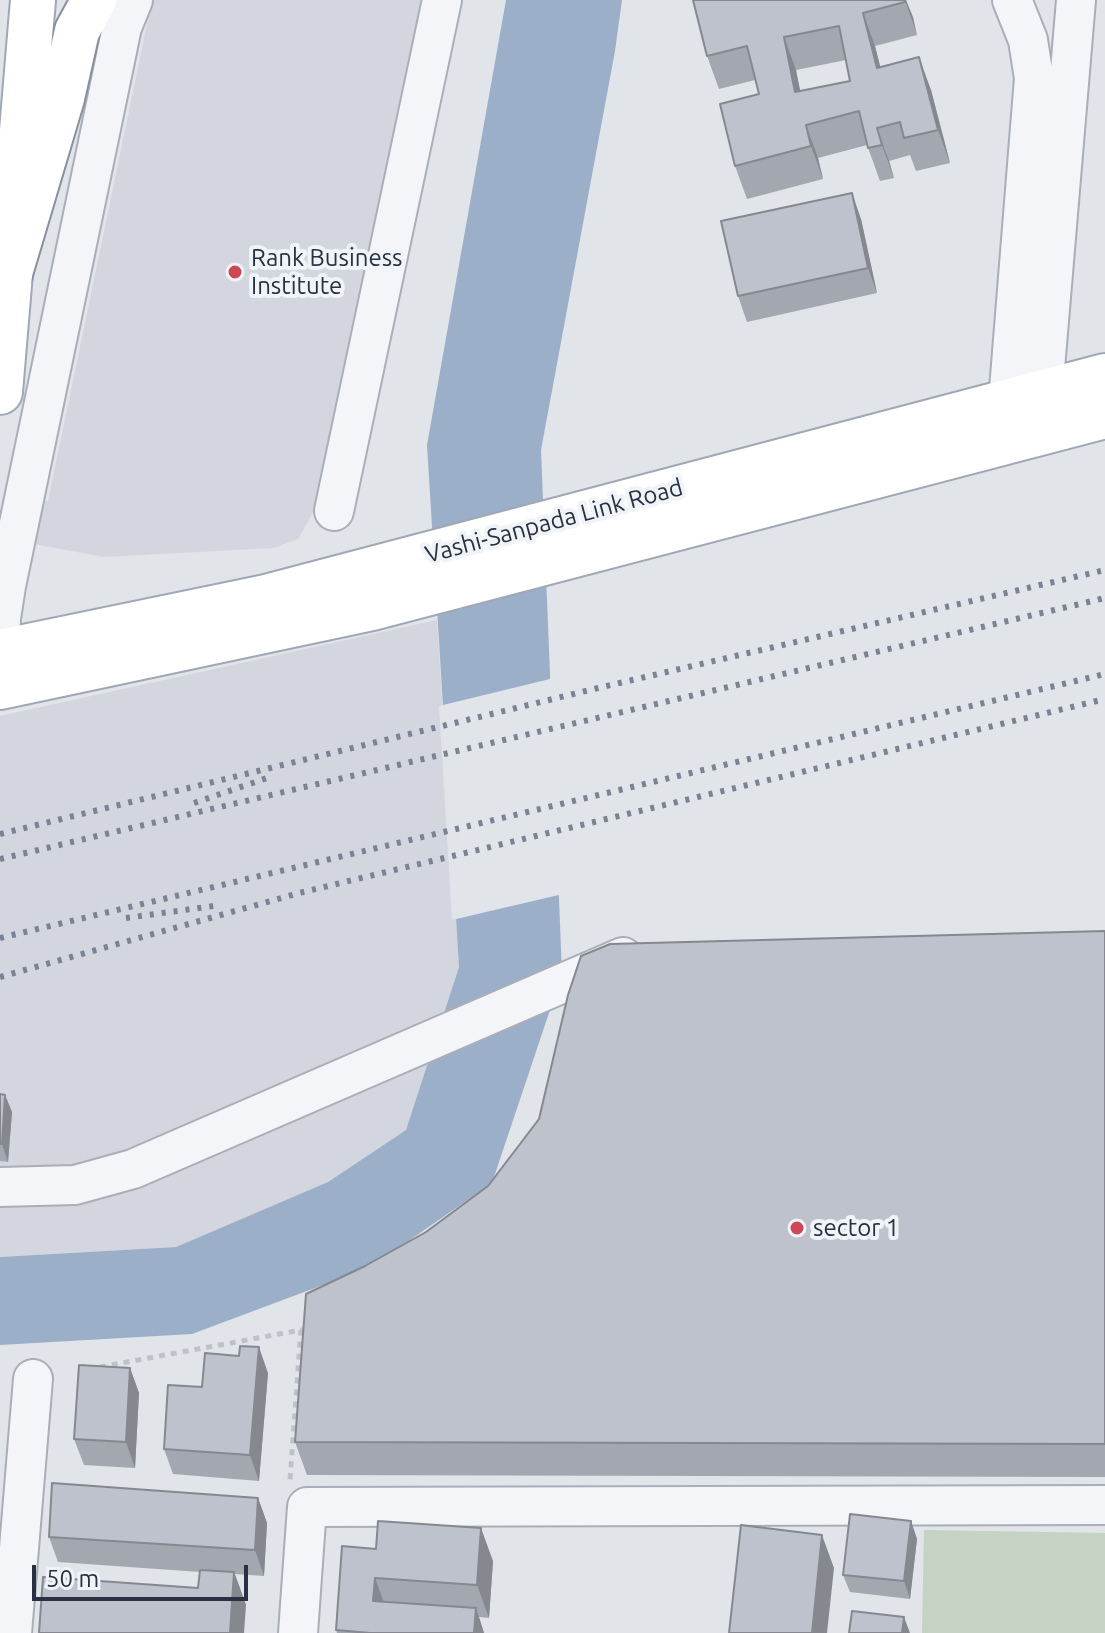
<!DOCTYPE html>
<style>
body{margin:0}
#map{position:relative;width:1105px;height:1633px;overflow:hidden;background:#e1e4e9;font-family:Ubuntu,sans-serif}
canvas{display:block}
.scale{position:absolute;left:32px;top:1565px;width:216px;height:36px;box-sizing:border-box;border:4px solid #293041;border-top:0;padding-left:10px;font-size:24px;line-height:28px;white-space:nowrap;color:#293041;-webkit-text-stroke:6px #f0f3f7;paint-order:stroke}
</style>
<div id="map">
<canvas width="1105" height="1633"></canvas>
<div class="scale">50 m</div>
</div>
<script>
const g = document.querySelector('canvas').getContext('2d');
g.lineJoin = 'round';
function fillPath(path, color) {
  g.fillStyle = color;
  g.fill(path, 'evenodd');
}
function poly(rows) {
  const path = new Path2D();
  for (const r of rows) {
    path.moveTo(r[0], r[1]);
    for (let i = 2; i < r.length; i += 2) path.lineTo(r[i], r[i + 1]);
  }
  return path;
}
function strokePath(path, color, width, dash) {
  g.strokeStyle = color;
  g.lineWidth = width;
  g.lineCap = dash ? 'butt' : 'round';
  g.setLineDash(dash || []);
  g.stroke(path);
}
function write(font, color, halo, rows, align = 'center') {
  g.font = font + ' Ubuntu,sans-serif';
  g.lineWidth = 8;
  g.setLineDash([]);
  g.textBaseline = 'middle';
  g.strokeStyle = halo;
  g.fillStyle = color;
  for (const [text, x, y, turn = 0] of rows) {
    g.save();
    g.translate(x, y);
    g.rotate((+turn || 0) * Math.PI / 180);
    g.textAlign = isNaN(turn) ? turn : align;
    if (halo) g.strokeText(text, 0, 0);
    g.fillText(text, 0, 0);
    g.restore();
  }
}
const built = poly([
 [152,0,422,0,315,509,298,539,273,548,104,557,28,543,38,500,48,501],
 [437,620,459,967,406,1130,328,1182,176,1247,0,1257,0,716]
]);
const green = poly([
 [924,1530,1105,1533,1105,1633,922,1633]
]);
const water = poly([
 [506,0,622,0,615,51,541,450,562,974,492,1183,371,1267,192,1334,0,1345,0,1257,176,1247,328,1182,406,1130,459,967,427,445]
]);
const pier = poly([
 [554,678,563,894,452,920,439,706]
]);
const path = poly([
 [100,1367,301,1330,290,1480]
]);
const minor = poly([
 [1012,0,1028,40,1034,78,1008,402,1013,429],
 [1047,419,1043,392,1076,0],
 [334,511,442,0],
 [6,679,0,652,1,618,6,586,122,27,133,0],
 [0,1187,75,1185,133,1169,623,957],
 [12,1633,33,1379],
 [298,1633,307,1507,1105,1505]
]);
const major = poly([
 [0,392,33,0],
 [0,652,266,597,1105,376],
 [0,687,372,608,1105,416]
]);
const highway = poly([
 [10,273,62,98,77,31,94,0]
]);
const rail = poly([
 [194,803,270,777],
 [0,834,598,688,1105,570],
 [0,859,1105,598],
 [126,918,221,905],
 [0,938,1105,674],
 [0,977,299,893,1105,699]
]);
const wall = poly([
 [906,0,917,35,875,46,880,67,931,90,950,163,916,171,910,155,889,161,894,178,880,181,867,145,818,158,823,179,747,199,735,166,759,94,755,80,719,89,707,56],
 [846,60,850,81,800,91,796,70],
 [861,219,877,293,747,322,738,296],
 [1105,931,1105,1477,307,1475,295,1442,365,1266],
 [0,1094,5,1095,12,1112,8,1162,0,1161],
 [130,1368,139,1393,135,1468,84,1465,74,1439],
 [268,1373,259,1481,173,1474,164,1449,202,1387],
 [258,1498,267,1523,264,1576,235,1574,246,1605,198,1588,200,1572,58,1562,49,1537],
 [911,1521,917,1539,910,1599,850,1592,843,1575],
 [342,1546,493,1561,489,1618,479,1617,484,1633,337,1633,336,1630]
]);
const shadedWall = poly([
 [905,0,906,0,913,17,917,35],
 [863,13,875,46,889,101,877,68],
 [784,37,796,70,807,125,795,92],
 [919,57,931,90,950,163,938,130],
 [806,125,818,158,823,179,811,146],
 [877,128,889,161,894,178,882,145],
 [852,193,861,219,877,293,868,268],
 [5,1095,12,1112,8,1162,2,1144],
 [259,1347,268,1373,259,1481,250,1455],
 [130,1368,139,1393,135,1468,126,1442],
 [258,1498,267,1523,264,1576,255,1550],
 [911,1521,917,1539,910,1599,904,1581],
 [481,1528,493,1561,489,1618,477,1585],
 [822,1535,834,1568,827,1633,812,1633],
 [234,1572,246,1605,244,1633,230,1633],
 [375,1578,387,1611,373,1601],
 [476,1608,484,1633,474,1633],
 [904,1617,910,1633,902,1633]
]);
const building = poly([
 [693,0,905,0,905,2,863,13,877,68,919,57,938,130,904,138,900,122,877,128,882,145,868,148,859,111,806,125,811,146,735,166,720,104,759,94,747,46,707,56,693,0],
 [839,26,850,81,795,92,784,37,839,26],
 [852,193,868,268,738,296,721,221,852,193],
 [1105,931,1105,1444,295,1442,306,1294,365,1266,426,1232,488,1186,539,1119,568,995,581,956,610,944,1105,931],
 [0,1094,5,1095,2,1144,0,1144,0,1094],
 [240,1346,259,1347,250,1455,164,1449,168,1385,202,1387,205,1353,239,1356,240,1346],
 [79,1365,130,1368,126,1442,74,1439,79,1365],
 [52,1483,258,1498,255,1550,49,1537,52,1483],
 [850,1514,911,1521,904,1581,843,1575,850,1514],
 [378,1521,481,1528,477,1585,375,1578,373,1601,476,1608,474,1633,370,1633,336,1630,342,1546,376,1549,378,1521],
 [741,1525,822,1535,812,1633,729,1633,741,1525],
 [200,1570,234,1572,230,1633,39,1633,43,1577,198,1588,200,1570],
 [852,1611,904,1617,902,1633,849,1633,852,1611]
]);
const markers = [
 [235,272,8,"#cd4754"],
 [797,1228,8,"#cd4754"]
];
const poiNames = [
 ["Rank Business",251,258],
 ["Institute",251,286],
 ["sector 1",813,1228]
];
const streetNames = [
 ["Vashi-Sanpada Link Road",554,521,-15]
];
fillPath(built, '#d3d6de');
fillPath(green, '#c5d3c2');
fillPath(water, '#9cafc9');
fillPath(pier, '#e1e4e9');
strokePath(minor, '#aaaeb7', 42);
strokePath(major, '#a0a7b5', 48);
strokePath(highway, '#8890a0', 48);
strokePath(path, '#bec2c8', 5, [6, 6]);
strokePath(minor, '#f3f5f8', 38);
strokePath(major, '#fff', 44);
strokePath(highway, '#fff', 44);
strokePath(rail, '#7a8293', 6, [4, 8]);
fillPath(wall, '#a3a7af');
fillPath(shadedWall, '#85888f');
fillPath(building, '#bec2cc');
strokePath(building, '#85888f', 2);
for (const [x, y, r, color] of markers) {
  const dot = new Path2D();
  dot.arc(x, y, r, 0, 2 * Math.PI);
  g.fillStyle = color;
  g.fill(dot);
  strokePath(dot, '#f0f3f7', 3);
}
write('24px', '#293041', '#f0f3f7', poiNames, 'left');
write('24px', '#293041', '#f0f3f7', streetNames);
</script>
